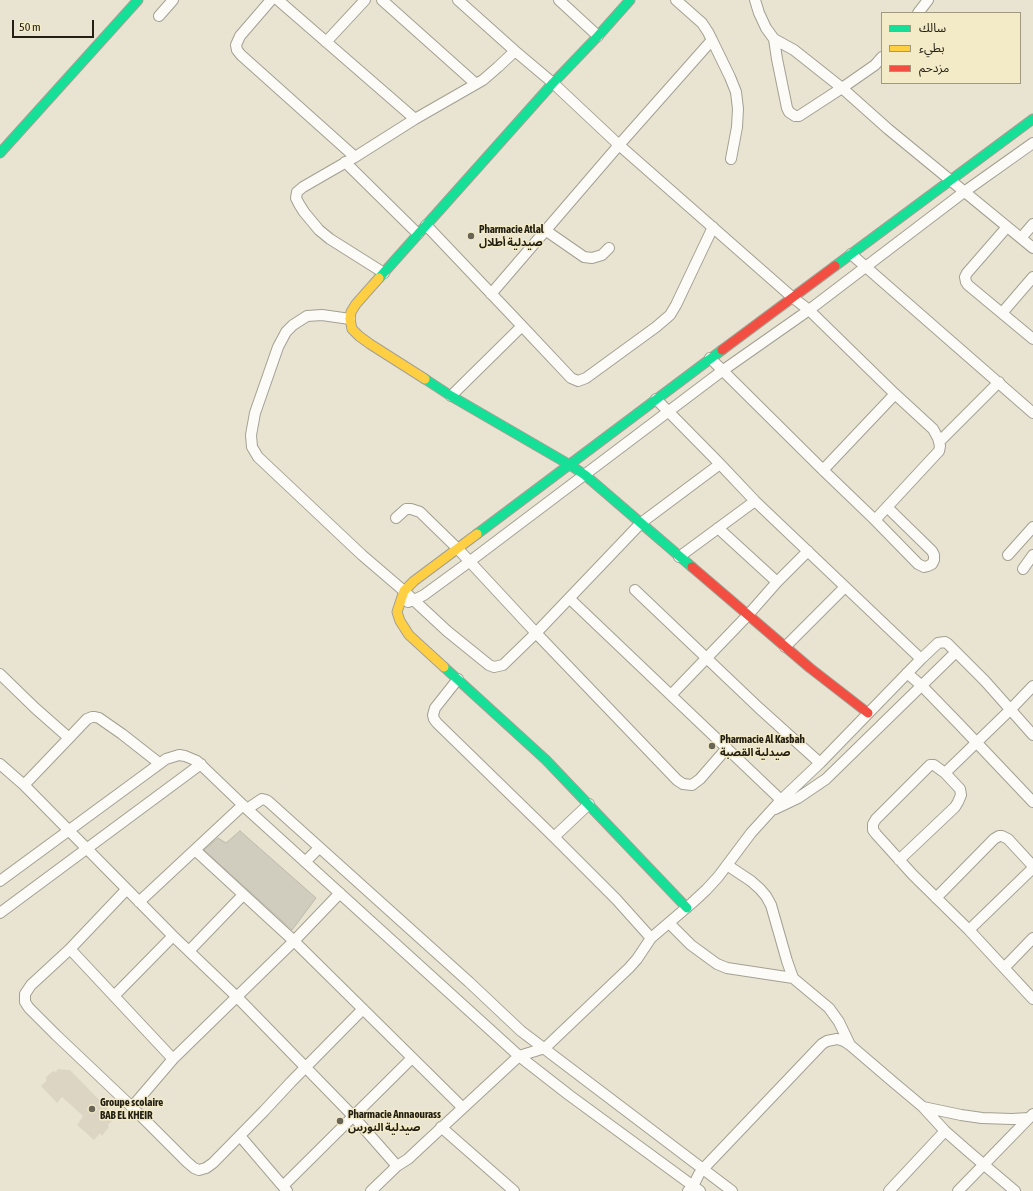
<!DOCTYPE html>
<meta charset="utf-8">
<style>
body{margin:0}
#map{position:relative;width:1033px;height:1191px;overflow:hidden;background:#e9e4d2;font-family:"Asap Condensed","Noto Sans Arabic",sans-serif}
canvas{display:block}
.legend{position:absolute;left:881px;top:12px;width:140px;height:72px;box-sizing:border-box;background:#f3eac8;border:1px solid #a09980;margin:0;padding:5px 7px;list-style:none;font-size:12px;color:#232013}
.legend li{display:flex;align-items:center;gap:8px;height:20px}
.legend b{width:20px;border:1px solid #a09980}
.scale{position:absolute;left:12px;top:20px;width:82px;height:18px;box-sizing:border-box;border:2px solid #232013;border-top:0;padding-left:5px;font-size:12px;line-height:14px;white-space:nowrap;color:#232013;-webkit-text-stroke:3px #f3eac8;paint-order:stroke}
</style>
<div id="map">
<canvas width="1033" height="1191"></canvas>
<ul class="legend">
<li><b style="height:5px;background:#16e098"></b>سالك</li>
<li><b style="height:5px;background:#ffcf43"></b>بطيء</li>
<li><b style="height:5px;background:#f24e42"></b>مزدحم</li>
</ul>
<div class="scale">50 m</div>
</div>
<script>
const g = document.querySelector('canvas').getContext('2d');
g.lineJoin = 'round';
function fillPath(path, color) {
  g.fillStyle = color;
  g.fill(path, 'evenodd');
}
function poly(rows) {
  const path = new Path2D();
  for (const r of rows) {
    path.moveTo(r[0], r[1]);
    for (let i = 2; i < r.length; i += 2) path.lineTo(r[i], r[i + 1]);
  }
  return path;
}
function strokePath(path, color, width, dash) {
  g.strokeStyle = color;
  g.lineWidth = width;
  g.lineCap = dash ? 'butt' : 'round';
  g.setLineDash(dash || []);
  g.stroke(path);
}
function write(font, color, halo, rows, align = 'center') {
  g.font = font + ' "Asap Condensed","Noto Sans Arabic",sans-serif';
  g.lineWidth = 3;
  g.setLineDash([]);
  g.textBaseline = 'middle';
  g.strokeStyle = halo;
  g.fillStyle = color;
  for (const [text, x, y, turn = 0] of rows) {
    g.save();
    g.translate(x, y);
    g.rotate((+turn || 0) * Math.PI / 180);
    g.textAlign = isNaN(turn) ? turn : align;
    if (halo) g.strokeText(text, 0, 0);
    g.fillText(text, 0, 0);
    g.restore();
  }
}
const education = poly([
 [58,1069,70,1070,116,1117,108,1125,109,1127,102,1136,100,1133,94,1140,77,1125,83,1116,62,1097,57,1103,41,1086,47,1080,45,1078,53,1071,56,1072]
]);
const building = poly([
 [240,831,316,898,292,930,204,850,218,838,226,843,240,831]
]);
const street = poly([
 [271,0,240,36,236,45,237,50,241,55,355,157],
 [278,0,415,119],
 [382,0,476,84],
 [458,0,515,51,553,83,619,145,792,297,809,310,895,394,933,429,938,438,940,446,939,451,875,520,823,470,710,358],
 [559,0,598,36],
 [755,0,759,13,766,28,774,39,794,50,842,88,888,129,1033,248],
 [918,13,928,0],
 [159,16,173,0],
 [774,39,777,59,787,108,789,112,795,116,799,116,842,88,875,65,882,57],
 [712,40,730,77,736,92,738,109,737,127,731,159],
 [326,42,365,0],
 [345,162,418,234],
 [426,225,522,326,571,378,578,381,586,378,656,327,670,315,676,305,713,227],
 [1007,227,967,273,965,277,966,282,968,285,1033,339],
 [545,230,584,257,592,258,602,255,609,248],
 [1021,238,1033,224],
 [851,254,1033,413],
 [384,273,330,239,319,230,304,212,299,204,296,198,297,192,303,187,355,157,415,119,483,80,498,67,515,51],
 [491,294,619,145,712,40,708,32,702,23,676,0],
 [1002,313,1033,277],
 [350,319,322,315,307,316,293,325,286,332,278,347,255,413,251,435,252,447,258,457,362,555,404,591,447,631,489,665,494,667,503,665,536,633,677,780,683,784,692,785,700,779,727,748],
 [451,396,522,326],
 [656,399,720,464,755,501,921,659,938,643,945,642,948,644,985,681,1033,735],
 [939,442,999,382],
 [823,470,895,394],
 [396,518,406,509,411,509,420,512,458,549,536,633,641,523,720,464],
 [875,520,918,564,924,567,928,566,932,564,934,560,934,555,932,551,887,507],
 [718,528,777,582],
 [1008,555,1033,527],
 [679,557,755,501],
 [1023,569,1033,555],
 [635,590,759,708,820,763],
 [570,599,781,800],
 [408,602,414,600,424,595,469,562,722,371,809,310,964,192,1033,143],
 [785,647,845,587],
 [907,673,922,686,958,723,1033,802],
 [0,674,35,708,69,738,24,785],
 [1033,686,1010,710,945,773,934,765,930,765,876,819,873,824,873,830,876,834,913,875,969,930,1033,999],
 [671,695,748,615,777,582,808,551],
 [69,738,87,719,92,717,95,717,99,718,122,734,159,763],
 [0,764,24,785,173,936,237,997,353,1116,397,1166],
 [247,809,262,799,266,800,269,802,469,982,521,1031,732,1191],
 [775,809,798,798,826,779,956,652],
 [554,837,589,804],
 [195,850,294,941,462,1107],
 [899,860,955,807,958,802,961,795,960,789,945,773],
 [305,862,319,848],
 [727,865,751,881,760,889,766,896,771,905,787,961,793,978,829,1008,839,1022,850,1045],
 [0,881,166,759,179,755,185,756,197,761,247,809,519,1056,569,1095,700,1191],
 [126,890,70,949,173,1059,294,941,340,893],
 [936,898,994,839,999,836,1002,836,1008,839,1033,866],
 [139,902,243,805],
 [0,913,201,764],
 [669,923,691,945,717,964,727,968,793,978],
 [969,930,1033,868],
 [651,938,692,903,706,890,718,877,751,833,781,800,820,763,921,659],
 [70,949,31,985,25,994,25,1002,29,1008,56,1035,132,1107,187,1162,194,1168,199,1170,206,1168,213,1163,264,1111,291,1082,363,1009],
 [189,951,243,895],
 [1004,968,1033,938],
 [114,996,173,936],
 [132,1107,173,1059],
 [923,1107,961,1115,982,1118,1012,1119,1029,1118],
 [441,1127,514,1191],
 [240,1136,287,1191],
 [283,1186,412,1058],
 [371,1191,397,1166,408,1159,424,1144,519,1056,545,1048,629,968,637,959,651,938,616,899,554,837,437,723,434,719,433,715,435,708,458,679],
 [688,1191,693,1186,699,1174,703,1169,822,1044,827,1041,837,1039,844,1041,850,1045,892,1081,923,1107,945,1131,969,1152,1015,1191],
 [889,1191,945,1131],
 [958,1191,1033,1114]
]);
const fast = poly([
 [0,153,138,0],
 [835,266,1033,119],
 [379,278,553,83,598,36,630,0],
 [425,379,451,396,570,465,585,475,692,567],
 [477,534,722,350],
 [444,667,546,760,687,908]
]);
const slow = poly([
 [379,278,356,304,351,312,350,319,352,329,359,336,370,344,425,379],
 [444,667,409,635,400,621,397,612,404,591,414,581,477,534]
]);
const jam = poly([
 [722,350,835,266],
 [692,567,810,668,868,713]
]);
const markers = [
 [471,236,4,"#686556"],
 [712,746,4,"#686556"],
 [92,1109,4,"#686556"],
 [340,1121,4,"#686556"]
];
const poiNames = [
 ["Pharmacie Atlal",479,230],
 ["صيدلية أطلال",479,243],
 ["Pharmacie Al Kasbah",720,740],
 ["صيدلية القصبة",720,753],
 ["Groupe scolaire",100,1103],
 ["BAB EL KHEIR",100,1116],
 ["Pharmacie Annaourass",348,1115],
 ["صيدلية النورس",348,1128]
];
fillPath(education, '#dcd5c3');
fillPath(building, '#d0ccbe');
strokePath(building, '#bdb9aa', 1);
strokePath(street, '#a3a092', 12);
strokePath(fast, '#a3a092', 11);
strokePath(slow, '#a3a092', 11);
strokePath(jam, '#a3a092', 11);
strokePath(street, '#fcfbf8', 10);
strokePath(fast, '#16e098', 9);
strokePath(slow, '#ffcf43', 9);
strokePath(jam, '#f24e42', 9);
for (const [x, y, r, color] of markers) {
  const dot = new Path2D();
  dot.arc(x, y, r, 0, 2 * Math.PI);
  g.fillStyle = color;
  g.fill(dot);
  strokePath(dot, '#f3eac8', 1.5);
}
write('bold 11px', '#232013', '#f3eac8', poiNames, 'left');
</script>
